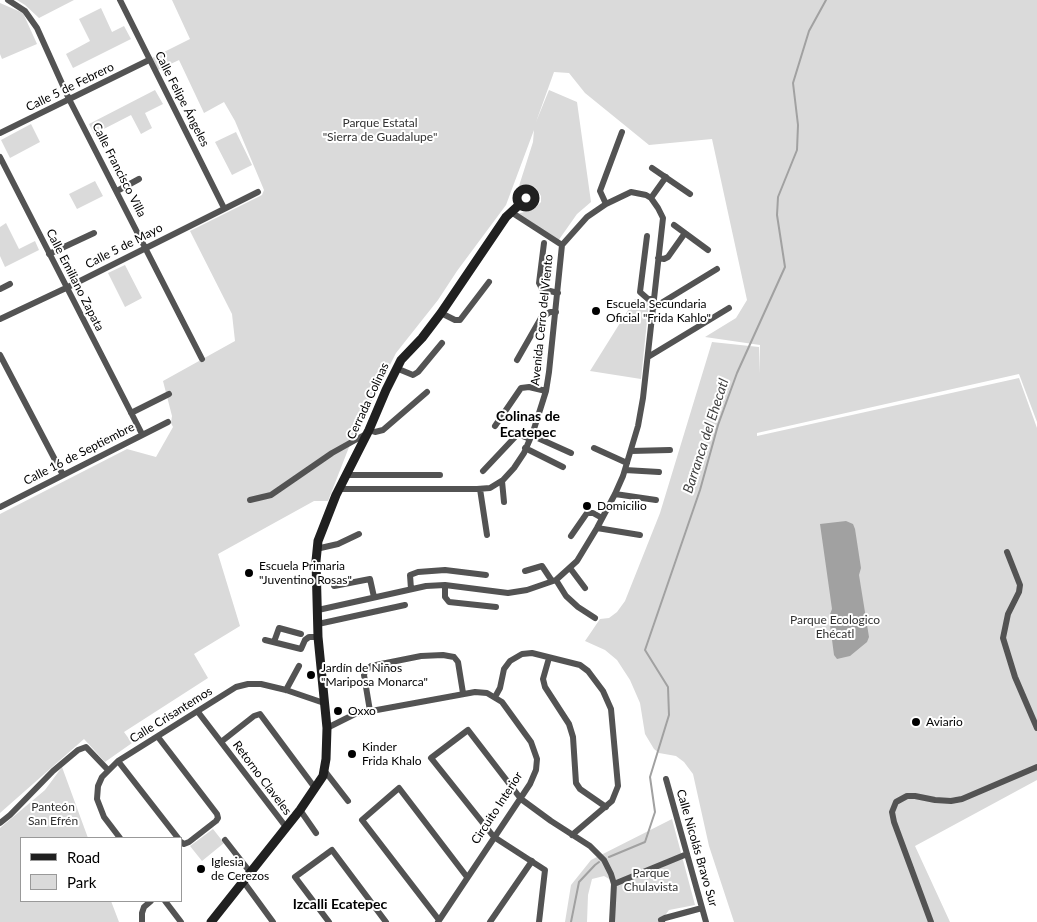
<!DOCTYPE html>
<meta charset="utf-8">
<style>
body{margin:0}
#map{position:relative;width:1037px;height:922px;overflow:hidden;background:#fff;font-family:Lato,sans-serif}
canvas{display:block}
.legend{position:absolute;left:20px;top:837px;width:162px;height:65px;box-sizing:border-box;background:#fff;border:1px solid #999;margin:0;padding:6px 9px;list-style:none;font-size:15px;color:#000}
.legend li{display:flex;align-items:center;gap:10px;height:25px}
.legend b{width:25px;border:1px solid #999}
</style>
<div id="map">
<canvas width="1037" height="922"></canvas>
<ul class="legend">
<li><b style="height:6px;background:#202020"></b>Road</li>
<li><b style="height:14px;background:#dadada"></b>Park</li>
</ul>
</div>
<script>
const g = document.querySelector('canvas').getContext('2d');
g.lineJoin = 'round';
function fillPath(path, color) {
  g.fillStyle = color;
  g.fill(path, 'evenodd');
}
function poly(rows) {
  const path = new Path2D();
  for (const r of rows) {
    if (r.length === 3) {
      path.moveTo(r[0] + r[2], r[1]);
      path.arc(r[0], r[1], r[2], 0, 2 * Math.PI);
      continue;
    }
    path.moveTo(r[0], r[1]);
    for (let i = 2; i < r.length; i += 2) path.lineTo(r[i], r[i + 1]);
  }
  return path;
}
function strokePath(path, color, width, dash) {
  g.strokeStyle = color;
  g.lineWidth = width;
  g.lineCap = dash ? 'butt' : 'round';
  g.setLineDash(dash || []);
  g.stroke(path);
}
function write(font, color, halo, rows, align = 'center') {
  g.font = font + ' Lato,sans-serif';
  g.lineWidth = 4;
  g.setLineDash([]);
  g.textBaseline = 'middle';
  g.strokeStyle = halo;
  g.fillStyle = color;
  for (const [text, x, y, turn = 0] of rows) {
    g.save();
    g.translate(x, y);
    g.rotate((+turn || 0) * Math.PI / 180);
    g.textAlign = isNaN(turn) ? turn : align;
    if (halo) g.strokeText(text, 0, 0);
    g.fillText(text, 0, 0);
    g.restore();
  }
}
const green = poly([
 [17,0,74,0,39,18,25,5],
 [172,0,1037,0,1037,422,1019,374,757,433,757,436,1019,378,1037,428,1037,780,915,846,950,922,734,922,709,846,693,774,684,762,676,756,659,753,654,749,645,734,640,703,630,680,617,660,605,650,585,641,600,619,609,618,617,612,625,601,660,513,712,342,759,347,759,374,760,345,705,337,736,318,747,300,712,139,649,145,585,93,569,73,554,72,536,122,549,90,577,102,591,202,577,214,558,241,516,214,533,210,541,202,541,196,536,188,531,185,519,186,533,142,534,130,506,205,457,271,438,300,396,353,351,442,328,501,314,501,218,554,240,626,194,654,208,678,124,732,132,743,105,762,84,739,0,813,0,514,127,449,156,457,173,427,171,423,172,416,163,381,235,341,232,314,190,231,262,195,264,190,235,121,224,102,204,113,179,60,158,70,152,58,190,39],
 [0,3,23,13,37,44,2,59,0,54],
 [101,8,112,32,124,26,131,39,73,68,66,54,90,41,79,19],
 [155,90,163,104,145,113,152,128,141,134,131,115,94,134,89,124],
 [31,124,40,142,10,158,1,140],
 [236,132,252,165,232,175,215,142],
 [95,181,103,196,77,209,69,194],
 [6,223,19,249,35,241,39,250,5,267,0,256,0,227],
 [125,265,142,298,125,307,108,273],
 [635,299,649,302,641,379,590,371],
 [62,767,88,838,21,838,21,901,111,901,119,922,0,922,0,828,45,790],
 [672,819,695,905,669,910,660,922,614,922,616,883,604,876,592,879,588,895,587,922,565,922,571,885,591,860],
 [213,829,224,843,202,861,190,846]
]);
const water = poly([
 [846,521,853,524,855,529,861,568,859,575,869,637,867,642,850,656,837,659,834,655,829,617,832,609,820,524]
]);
const stream = poly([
 [609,857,645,842,655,812,650,777,669,715,668,687,645,650,700,490,718,425,737,373,785,267,777,215,778,197,797,150,798,125,793,83,809,31,826,0],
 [571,922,579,882,595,865,599,862]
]);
const street = poly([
 [8,0,25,11,37,28,69,99,202,359],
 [120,0,224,208],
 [0,133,149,60],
 [0,157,142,434],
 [652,168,690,194],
 [117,191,139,179],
 [651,198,666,177],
 [606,204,600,191,622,132],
 [511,212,562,245],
 [674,225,708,250],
 [647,236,640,292,648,299,654,299],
 [544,243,539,283,542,289,558,293],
 [49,254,94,233],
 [658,258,664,259,668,257,685,233],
 [0,289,10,284],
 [653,308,717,269],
 [441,313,455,320,460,320,489,282],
 [0,319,66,288,258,192],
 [0,355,63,475],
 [648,357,729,308],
 [517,360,541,318,550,312,556,312],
 [396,368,413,375,418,372,442,343],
 [131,413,169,394],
 [495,426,521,388,529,387,546,391],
 [369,430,375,432,383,430,427,392],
 [531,435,571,453],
 [525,448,563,467],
 [594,448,627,463],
 [631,451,670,450],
 [625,470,659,472],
 [483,471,516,436,520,435,530,439],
 [346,475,440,475],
 [502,481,504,502],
 [480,489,487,535],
 [615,494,656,500],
 [250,500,271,495,332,453,366,434],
 [0,507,168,422],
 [597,528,640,535],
 [571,536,587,513,593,513,602,518],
 [316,549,338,544,359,534],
 [1007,552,1020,585,1019,592,1008,614,1003,638,1015,677,1037,728],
 [570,568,585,588],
 [525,571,542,566,552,581],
 [556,580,566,596,578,607,595,618],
 [445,585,445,597,449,602,496,607],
 [334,586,370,579,374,597],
 [411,589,410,575,418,572,445,570,486,575],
 [318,610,426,586,445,585,508,593,527,590,556,580,577,561,597,528,615,494,623,476,638,426,643,398,663,218,658,208,651,198,646,195,631,192,606,204,587,217,562,245,549,372,546,391,533,432,524,453,514,468,503,480,490,488,477,489,339,489],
 [318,624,405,605],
 [265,640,301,649,305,640,309,637,318,637],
 [274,642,279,628,301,634],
 [549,658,543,679,545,687,569,724,573,737,576,783,580,789,606,807],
 [286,690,299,666],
 [495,697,500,688,504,669,510,661,522,654,532,653,580,665,588,671,603,691,611,709,618,786,612,801,572,835],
 [370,711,364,675,365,671,371,666,421,656,443,655,454,657,458,662,463,693],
 [198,712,286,827],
 [327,728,355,714,475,692,487,693,502,702,531,742,537,759,536,770,530,784,438,922],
 [158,737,217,814,218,818,216,821,189,842,184,844,181,842],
 [221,742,254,716,260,714,315,788],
 [118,761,178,838],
 [324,770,348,801],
 [666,779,706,922],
 [300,810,316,833],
 [0,823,10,815,53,771,78,750,86,747,108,770],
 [120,838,104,817,97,799,98,786,102,777,118,761,236,687,248,684,261,684,286,690,324,703],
 [225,840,250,872],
 [243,881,273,922],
 [614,884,687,854],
 [165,901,181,922],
 [439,920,362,820,399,788,467,877],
 [142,922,142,913,144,907,151,901],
 [329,922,295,877,332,850,386,922],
 [490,922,532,861],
 [539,922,545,870,494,837,431,758,468,730,521,799,551,821,590,846,604,860,611,874,614,884,612,922],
 [662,922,661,920,665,918,702,908],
 [931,922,894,822,892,812,896,802,907,796,915,796,935,800,951,801,962,799,1037,767]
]);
const secondary = poly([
 [526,198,9],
 [211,922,300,810,323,776,326,759,327,728,318,637,316,561,318,541,336,495,369,430,386,390,401,360,422,338,441,313,506,217,519,205]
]);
const markers = [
 [596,311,5,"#000"],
 [587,506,5,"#000"],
 [249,573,5,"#000"],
 [311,675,5,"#000"],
 [338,711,5,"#000"],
 [916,722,5,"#000"],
 [352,754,5,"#000"],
 [201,869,5,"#000"]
];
const streetNames = [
 ["Calle 5 de Febrero",70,87,-26],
 ["Calle Felipe Ángeles",182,99,63],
 ["Calle Francisco Villa",119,170,63],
 ["Calle 5 de Mayo",124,246,-27],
 ["Calle Emiliano Zapata",75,280,63],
 ["Avenida Cerro del Viento",542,320,-84],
 ["Cerrada Colinas",368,401,-65],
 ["Calle 16 de Septiembre",79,454,-27],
 ["Calle Crisantemos",171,715,-32],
 ["Retorno Claveles",262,778,53],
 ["Circuito Interior",497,808,-57],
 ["Calle Nicolás Bravo Sur",697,848,74]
];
const parkNames = [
 ["Parque Estatal",380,123],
 ["\"Sierra de Guadalupe\"",380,137],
 ["Parque Ecologico",835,620],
 ["Ehécatl",835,634],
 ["Panteón",53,807],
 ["San Efrén",53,821],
 ["Parque",651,873],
 ["Chulavista",651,887]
];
const poiNames = [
 ["Escuela Secundaria",606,304],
 ["Oficial \"Frida Kahlo\"",606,318],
 ["Domicilio",597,506],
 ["Escuela Primaria",259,566],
 ["\"Juventino Rosas\"",259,580],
 ["Jardín de Niños",321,668],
 ["\"Mariposa Monarca\"",321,682],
 ["Oxxo",348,711],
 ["Aviario",926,722],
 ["Kinder",362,747],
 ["Frida Khalo",362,761],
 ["Iglesia",211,862],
 ["de Cerezos",211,876]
];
const neighbourhoodNames = [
 ["Colinas de",528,416],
 ["Ecatepec",528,432],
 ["Izcalli Ecatepec",340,904]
];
const waterNames = [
 ["Barranca del Ehecatl",706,436,-72]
];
fillPath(green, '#dadada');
fillPath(water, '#a1a1a1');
strokePath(stream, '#a1a1a1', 2);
strokePath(street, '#535353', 6);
strokePath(secondary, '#202020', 9);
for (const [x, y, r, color] of markers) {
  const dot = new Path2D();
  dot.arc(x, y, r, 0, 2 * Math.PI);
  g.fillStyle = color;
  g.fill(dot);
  strokePath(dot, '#fff', 2);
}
write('12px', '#000', '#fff', streetNames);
write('12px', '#313131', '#fff', parkNames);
write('12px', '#000', '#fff', poiNames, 'left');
write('bold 14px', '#000', '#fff', neighbourhoodNames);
write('italic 14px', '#424242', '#fff', waterNames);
</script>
